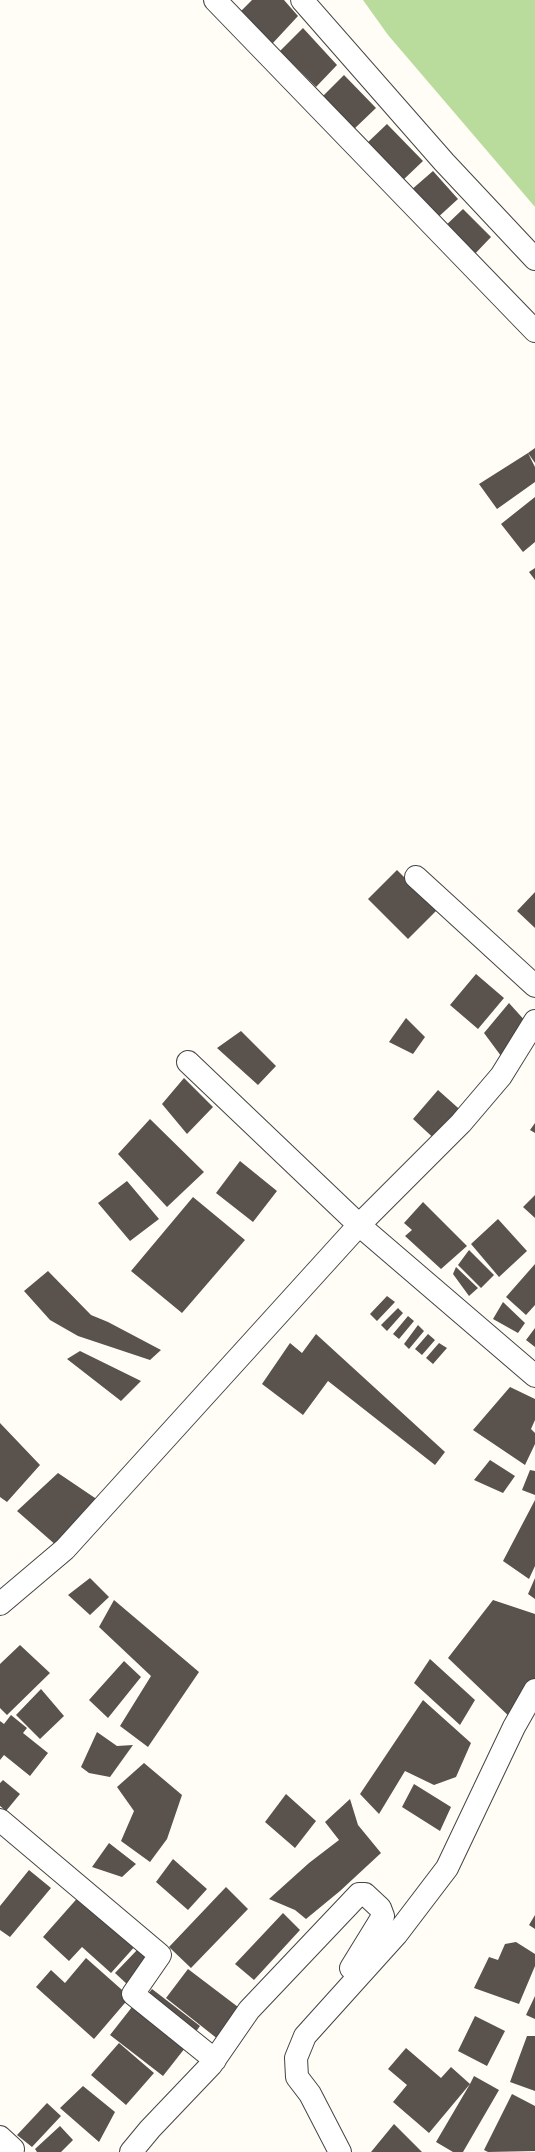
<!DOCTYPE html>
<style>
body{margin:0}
canvas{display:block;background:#fffdf5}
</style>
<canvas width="535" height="2152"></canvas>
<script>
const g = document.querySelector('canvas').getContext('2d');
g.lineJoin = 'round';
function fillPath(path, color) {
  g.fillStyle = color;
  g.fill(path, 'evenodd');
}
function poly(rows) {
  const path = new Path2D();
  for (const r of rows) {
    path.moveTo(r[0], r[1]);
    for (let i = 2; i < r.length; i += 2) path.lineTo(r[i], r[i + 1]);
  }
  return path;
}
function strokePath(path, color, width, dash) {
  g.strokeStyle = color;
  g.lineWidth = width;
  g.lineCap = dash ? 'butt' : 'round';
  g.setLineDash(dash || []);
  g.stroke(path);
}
const forest = poly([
 [363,0,535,0,535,207,388,35]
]);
const building = poly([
 [252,0,284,0,298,16,272,44,240,12],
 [303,28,337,65,316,87,280,51],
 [344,75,376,108,353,130,322,97],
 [387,124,423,161,402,181,366,144],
 [433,171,458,199,435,220,410,191],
 [463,209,491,237,471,258,442,229],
 [535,448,535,463,528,453],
 [528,453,535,467,535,482,497,509,479,484],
 [535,497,535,542,523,552,501,524],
 [535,568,535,580,529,572],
 [397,870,437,910,408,939,368,899],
 [535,892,535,928,517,911],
 [476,974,504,998,478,1029,450,1005],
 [509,1003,527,1023,504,1060,484,1033],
 [406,1018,425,1037,413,1054,389,1042],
 [241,1031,276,1066,258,1085,217,1048],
 [184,1078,213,1107,187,1134,162,1104],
 [438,1090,466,1115,440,1144,413,1119],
 [150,1119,204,1172,167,1207,118,1154],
 [535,1123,535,1133,530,1130],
 [240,1161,277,1191,253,1222,216,1193],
 [127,1181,159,1219,130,1241,98,1203],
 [535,1195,535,1218,523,1207],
 [193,1197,245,1240,182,1313,131,1271],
 [423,1202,467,1246,441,1269,405,1236,412,1230,404,1223],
 [498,1219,527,1251,499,1277,471,1244],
 [469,1250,494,1275,481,1288,458,1265],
 [535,1264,535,1305,526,1315,506,1297],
 [456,1267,478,1288,469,1296,453,1274],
 [48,1271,91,1315,108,1322,161,1350,150,1360,78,1336,50,1320,24,1291],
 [387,1296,395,1302,377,1321,370,1314],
 [503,1302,525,1323,518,1333,493,1319],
 [398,1308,403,1313,387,1331,381,1325],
 [408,1316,414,1321,399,1339,393,1334],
 [418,1325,424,1331,409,1349,404,1344],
 [535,1328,535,1347,526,1340],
 [316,1334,445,1452,435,1465,328,1381,303,1415,262,1384,290,1343,302,1353],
 [428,1334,435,1340,422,1355,415,1349],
 [439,1343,447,1348,433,1364,426,1358],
 [80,1351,141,1381,121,1401,67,1359],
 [510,1387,535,1399,535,1420,531,1429,535,1433,535,1444,525,1465,473,1430],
 [0,1423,40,1465,7,1502,0,1497],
 [490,1460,515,1476,503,1493,474,1480],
 [530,1470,535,1471,535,1495,522,1490],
 [58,1473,98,1500,57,1546,17,1511],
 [535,1500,535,1566,529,1579,503,1561],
 [90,1578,109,1597,90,1615,68,1595],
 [535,1578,535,1599,528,1594],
 [114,1600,199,1672,148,1747,120,1726,151,1676,99,1627],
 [493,1600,535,1614,535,1683,514,1721,448,1658],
 [20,1645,50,1673,7,1715,0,1708,0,1664],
 [430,1659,475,1700,460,1725,414,1683],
 [124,1661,141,1677,108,1718,89,1700],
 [41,1689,64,1716,40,1739,16,1715],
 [423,1700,471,1743,456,1777,434,1785,405,1771,379,1814,360,1794],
 [11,1715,27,1728,23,1733,48,1753,30,1776,4,1755,0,1760,0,1721,4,1724],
 [97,1732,117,1746,133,1745,110,1777,89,1773,81,1767],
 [144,1763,182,1795,167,1839,150,1862,121,1841,134,1811,117,1787],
 [3,1780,20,1794,6,1811,0,1806,0,1783],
 [414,1784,451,1807,440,1831,402,1807],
 [286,1794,316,1821,295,1848,265,1822],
 [350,1799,358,1825,381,1853,340,1891,306,1919,295,1910,269,1899,309,1863,339,1840,325,1822],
 [109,1843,136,1864,122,1877,92,1867],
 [173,1859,207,1889,188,1910,156,1882],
 [29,1870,51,1888,10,1937,0,1930,0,1906],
 [226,1887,248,1909,191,1968,169,1947],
 [81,1894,137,1944,111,1973,82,1947,69,1961,43,1937],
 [283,1913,300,1930,254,1980,235,1964],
 [535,1915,535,1929,529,1925],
 [516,1942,535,1954,535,1966,519,2004,474,1988,489,1957,498,1960,505,1944],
 [138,1949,152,1963,129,1986,115,1973],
 [86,1958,130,1997,94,2039,36,1987,51,1970,65,1983],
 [188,1969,242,2010,219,2040,166,1998],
 [152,1989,200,2026,192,2037,144,1999],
 [535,1996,535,2019,526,2015],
 [132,2007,185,2048,163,2076,110,2035],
 [475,2016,505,2031,487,2066,458,2051],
 [527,2036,535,2036,535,2091,510,2082],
 [119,2043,154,2073,126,2105,91,2075],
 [406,2048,441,2078,451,2067,470,2084,474,2076,499,2090,463,2152,453,2152,436,2142,470,2084,429,2133,393,2102,407,2085,388,2069],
 [83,2086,115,2112,99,2142,60,2108],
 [512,2094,535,2106,535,2151,488,2152,484,2150],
 [47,2103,61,2116,32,2147,17,2135],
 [394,2124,422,2152,371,2152],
 [60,2126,73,2140,61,2152,37,2152,35,2149]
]);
const street = poly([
 [215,0,535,331],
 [302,0,444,162,535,259],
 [416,877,535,986],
 [188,1062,359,1225,535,1376],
 [0,1604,65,1549,359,1225,461,1123,501,1076,535,1021],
 [0,1820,160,1955,133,1994,215,2060],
 [0,2137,13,2149],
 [131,2152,150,2129,211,2065,249,2010,359,1894,365,1894,380,1908,383,1916,351,1968],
 [340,2152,310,2094,297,2077,296,2058,305,2036,396,1935,447,1868,514,1727,535,1690]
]);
fillPath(forest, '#b9dc9c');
fillPath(building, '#5a524d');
strokePath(street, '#444', 24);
strokePath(street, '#fff', 22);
</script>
